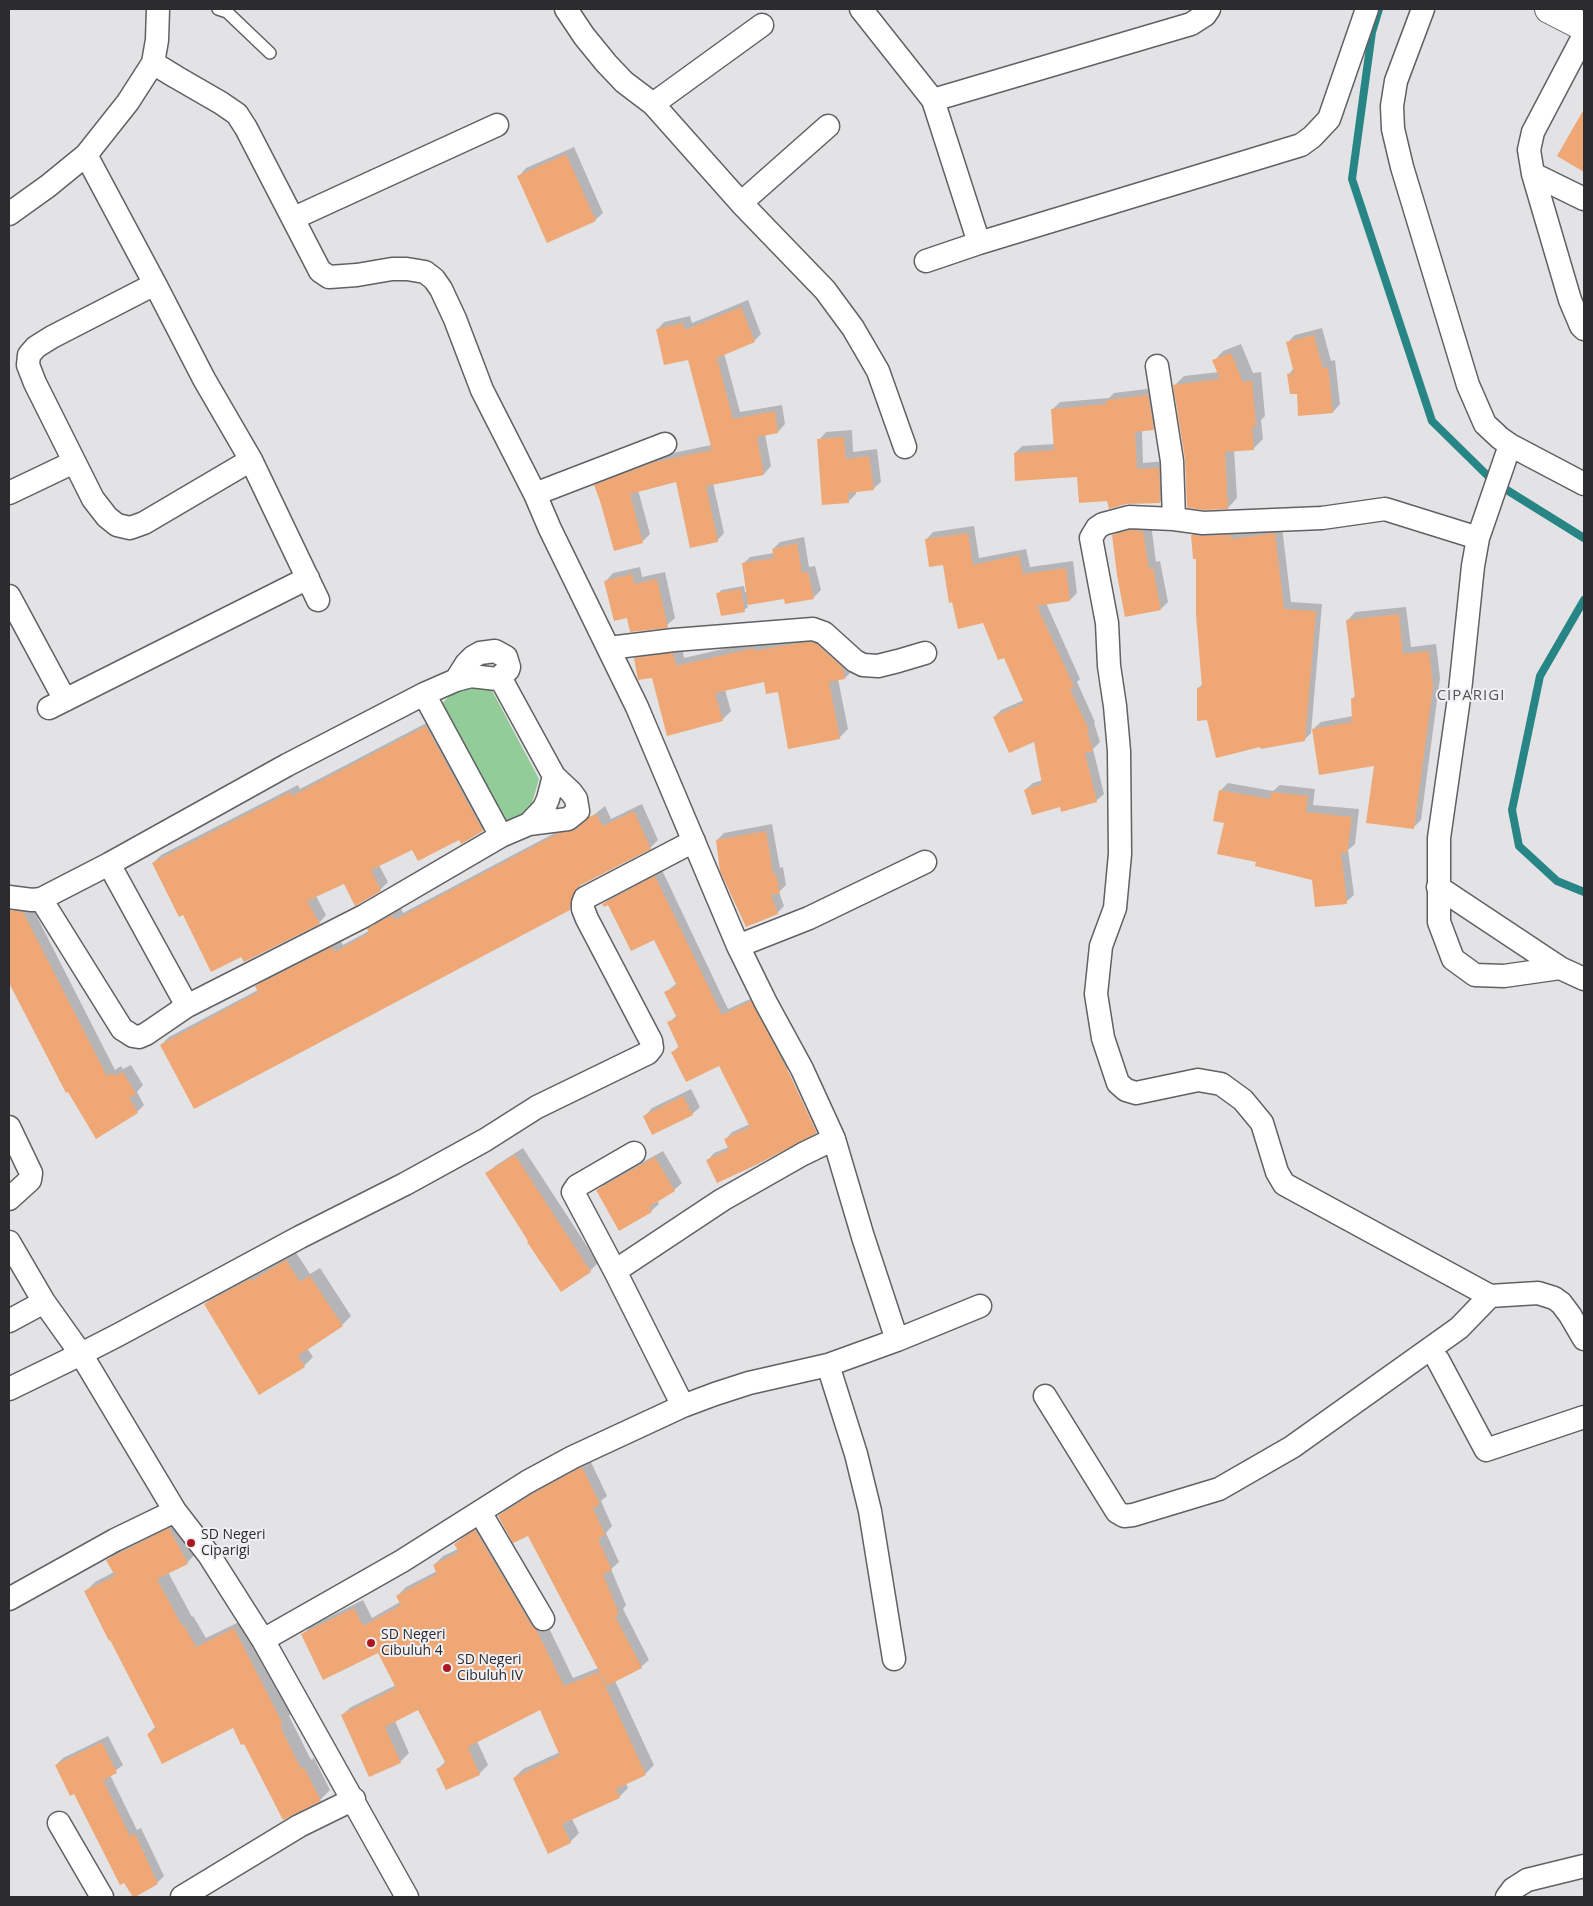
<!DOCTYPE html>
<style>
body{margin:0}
#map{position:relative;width:1593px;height:1906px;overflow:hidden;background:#e3e2e5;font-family:"Open Sans",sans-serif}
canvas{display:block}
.frame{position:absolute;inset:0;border:10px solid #2c2b2d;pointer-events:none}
</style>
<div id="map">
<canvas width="1593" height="1906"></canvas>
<div class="frame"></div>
</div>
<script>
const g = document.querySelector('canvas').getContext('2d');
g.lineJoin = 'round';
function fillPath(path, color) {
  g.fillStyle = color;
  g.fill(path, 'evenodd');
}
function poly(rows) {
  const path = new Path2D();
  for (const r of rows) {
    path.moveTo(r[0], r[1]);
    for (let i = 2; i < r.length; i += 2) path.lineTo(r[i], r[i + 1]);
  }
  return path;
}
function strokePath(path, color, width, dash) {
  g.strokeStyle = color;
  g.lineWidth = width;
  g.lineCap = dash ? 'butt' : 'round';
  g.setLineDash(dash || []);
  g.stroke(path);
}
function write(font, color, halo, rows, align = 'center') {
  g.font = font + ' "Open Sans",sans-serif';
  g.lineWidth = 4;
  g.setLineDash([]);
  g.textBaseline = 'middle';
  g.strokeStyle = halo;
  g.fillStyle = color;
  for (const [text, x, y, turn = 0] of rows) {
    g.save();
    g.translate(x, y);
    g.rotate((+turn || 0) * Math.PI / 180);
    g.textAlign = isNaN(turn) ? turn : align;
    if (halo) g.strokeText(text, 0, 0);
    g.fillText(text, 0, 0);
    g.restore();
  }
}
const green = poly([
 [462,681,489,685,539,779,529,813,506,823,440,706]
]);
const shadow = poly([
 [1584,112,1584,171,1558,156],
 [574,147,603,213,595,220,519,176,526,168],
 [748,300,761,334,754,341,724,353,740,412,782,405,785,424,778,432,765,434,771,466,764,474,713,483,724,533,717,541,677,480,638,490,650,534,643,541,601,500,595,486,602,479,664,455,711,445,689,359,657,330,664,322,690,316,692,323],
 [1322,328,1331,361,1335,360,1340,404,1333,412,1298,393,1288,375,1294,368,1287,343,1295,335],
 [1241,344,1253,373,1261,372,1265,416,1261,420,1263,439,1254,448,1234,450,1237,498,1228,508,1186,459,1175,385,1184,376,1219,372,1214,361,1223,351],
 [1155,388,1160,421,1153,428,1142,430,1143,463,1166,461,1167,495,1160,502,1108,499,1078,476,1015,453,1022,446,1055,444,1052,410,1060,402,1109,398,1114,393],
 [852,430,853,452,877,449,881,482,873,489,856,491,856,494,848,502,819,440,826,432],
 [1151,524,1156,562,1160,561,1168,602,1161,609,1114,535,1122,528],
 [974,526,979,558,1026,549,1030,567,1073,561,1077,593,1070,600,1046,603,1080,679,1077,682,1095,722,1094,723,1100,742,1093,749,1104,794,1096,801,1061,805,1025,790,1033,783,1043,780,1035,740,994,717,1001,710,1024,700,1005,656,945,563,926,540,933,532],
 [1282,527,1291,602,1322,604,1311,733,1304,740,1198,688,1203,684,1197,558,1194,558,1192,535,1200,528],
 [804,537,809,567,815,566,821,590,814,597,786,603,785,597,747,604,748,607,744,610,718,594,721,590,744,586,745,592,747,592,743,564,750,557,774,553,773,549,780,542],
 [640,567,642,577,665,572,675,618,667,625,606,581,613,573],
 [1406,607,1411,647,1436,644,1440,678,1421,820,1413,828,1375,764,1313,729,1321,722,1353,716,1352,699,1356,695,1348,620,1355,612],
 [821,634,854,669,845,678,838,679,848,729,839,738,765,680,725,690,731,711,722,720,653,676,635,659,644,650,682,645,684,658,762,640],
 [434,719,490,823,483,830,461,842,460,838,413,848,379,865,388,882,380,890,345,882,316,896,326,915,319,923,242,955,184,913,153,863,161,855,298,785,300,789],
 [1228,783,1273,791,1280,785,1315,789,1313,805,1359,809,1355,844,1348,850,1354,895,1346,902,1313,879,1258,861,1225,822,1220,791],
 [642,804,658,840,650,848,580,884,578,900,569,909,161,1045,169,1037,258,990,257,986,265,978,340,940,343,945,369,931,376,922,401,908,403,913,568,826,585,822,605,806,611,819],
 [772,824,780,868,783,867,786,885,779,892,784,906,777,913,717,840,724,833],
 [662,870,728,1009,757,996,823,1125,817,1131,789,1069,787,1070,815,1131,816,1131,756,1164,708,1160,714,1153,729,1147,726,1139,732,1132,750,1124,719,1065,673,1052,680,1045,669,1023,677,1015,666,992,677,983,655,938,609,903,604,904,610,897],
 [26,904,31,905,115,1070,121,1066,123,1069,131,1065,143,1085,137,1092,144,1105,137,1112,68,1091,66,1092,9,980,9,913],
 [691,1089,700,1107,692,1114,645,1116,652,1108],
 [523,1148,598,1263,590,1271,529,1241,487,1174,495,1166],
 [663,1151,682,1183,674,1190,657,1200,659,1204,651,1211,597,1191,605,1183],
 [295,1251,310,1274,320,1268,351,1316,342,1325,307,1348,313,1357,304,1366,205,1304,214,1295,259,1271,260,1273],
 [590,1460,607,1496,601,1501,612,1526,606,1533,619,1562,611,1569,626,1605,623,1609,649,1660,641,1667,615,1681,654,1765,645,1774,626,1783,628,1788,619,1797,572,1819,579,1833,570,1842,514,1778,523,1769,560,1752,541,1708,477,1741,488,1765,479,1774,438,1769,446,1761,418,1708,395,1721,409,1753,400,1762,342,1715,351,1707,396,1685,378,1651,302,1635,311,1626,363,1600,372,1618,400,1602,397,1596,406,1587,437,1571,434,1565,443,1556,458,1549,456,1544,465,1535,485,1522,546,1622,573,1678,598,1668,529,1534,499,1516,507,1509,543,1486],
 [179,1520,196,1553,187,1563,168,1572,192,1617,193,1616,206,1638,243,1620,291,1714,289,1716,311,1760,314,1758,330,1790,320,1800,245,1742,233,1726,148,1734,156,1726,86,1591,95,1582,114,1572,108,1560,117,1551],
 [108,1736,123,1765,110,1775,137,1830,141,1828,164,1876,157,1883,74,1792,56,1765,63,1758]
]);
const stream = poly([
 [1379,9,1372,32,1352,179,1432,421,1494,482,1584,538],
 [1584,600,1540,676,1512,810,1519,846,1557,881,1584,892]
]);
const building = poly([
 [1584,109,1584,172,1557,156],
 [566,154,596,221,547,243,517,176],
 [741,307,755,342,717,358,733,419,775,411,778,433,757,437,764,475,706,486,718,542,690,548,676,482,630,494,643,543,614,551,600,501,594,485,655,462,712,450,688,360,664,365,656,329,683,323,685,330],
 [1314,335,1323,368,1328,367,1333,413,1298,416,1297,394,1290,394,1287,374,1294,373,1286,342],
 [1231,353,1243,382,1252,381,1256,426,1252,427,1254,450,1225,452,1228,509,1204,510,1189,508,1187,507,1185,459,1173,385,1220,379,1212,360],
 [1148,395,1154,430,1135,432,1137,469,1159,468,1160,503,1126,504,1109,509,1107,501,1079,503,1077,477,1015,481,1014,453,1054,450,1051,409,1106,404,1106,400],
 [844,437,846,459,869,456,874,490,848,493,849,503,822,505,817,439],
 [1130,530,1143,531,1149,569,1153,568,1161,610,1125,617,1117,575,1112,535],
 [968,533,973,565,1019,555,1023,574,1066,568,1070,601,1037,606,1074,687,1070,689,1089,730,1087,731,1093,751,1085,753,1097,802,1061,812,1060,807,1032,815,1024,790,1042,784,1034,742,1009,753,993,717,1024,703,1004,658,998,660,983,623,958,629,952,602,949,603,943,565,929,567,925,539],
 [1275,533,1284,609,1316,611,1305,741,1261,749,1260,747,1216,758,1207,720,1197,721,1197,688,1202,687,1196,615,1196,559,1193,559,1191,535,1203,536,1231,535,1231,539],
 [797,543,802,573,808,572,814,599,785,604,784,599,748,605,742,563,774,558,772,549],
 [632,574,635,584,657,579,668,628,630,632,627,618,614,621,604,581],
 [741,589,745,612,721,616,716,593],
 [1399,614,1403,654,1429,651,1433,686,1414,829,1366,823,1374,766,1319,775,1312,729,1352,722,1351,698,1355,698,1346,620],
 [811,642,817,644,843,668,845,679,829,682,840,739,788,749,778,692,766,694,764,682,715,693,723,721,667,736,652,678,638,680,634,658,673,653,676,666,754,648,754,651,793,644],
 [426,726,483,831,461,844,459,840,418,861,412,850,371,870,381,891,355,906,344,884,307,901,320,924,244,962,241,957,211,972,183,915,179,917,152,863,290,792,292,796],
 [1219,790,1270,799,1271,792,1308,796,1306,812,1352,817,1347,853,1341,852,1347,904,1315,907,1312,880,1255,866,1256,862,1217,854,1224,823,1213,821],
 [634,811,651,849,579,886,571,898,570,910,194,1109,160,1045,258,992,255,986,332,947,335,952,369,933,367,929,392,915,395,920,559,833,576,830,589,817,596,814,603,826],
 [766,831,773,874,776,874,780,893,771,895,778,914,746,927,720,871,716,840],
 [655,876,722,1015,751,1001,790,1075,817,1133,756,1165,717,1183,706,1160,729,1150,724,1139,750,1127,719,1066,686,1082,671,1052,679,1048,667,1022,677,1018,664,992,677,986,654,940,631,951,608,905,604,907,602,904],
 [9,910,23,912,107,1076,113,1073,115,1076,123,1072,136,1094,129,1098,138,1113,96,1139,68,1092,66,1093,9,983],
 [683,1096,693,1115,652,1135,643,1116],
 [515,1155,591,1272,561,1292,527,1242,528,1241,485,1173],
 [655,1157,675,1191,649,1207,652,1212,619,1231,596,1190],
 [286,1260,300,1282,310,1276,343,1326,298,1356,305,1367,259,1395,204,1304,250,1279,251,1281],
 [582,1467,600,1504,593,1508,605,1535,598,1539,612,1570,603,1574,619,1614,615,1616,642,1668,607,1686,528,1536,513,1543,498,1516,534,1493],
 [169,1528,188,1564,157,1579,182,1626,184,1625,196,1647,234,1628,283,1724,280,1726,301,1769,304,1767,321,1801,283,1820,244,1744,241,1745,233,1728,162,1764,147,1734,156,1729,110,1640,109,1641,84,1591,115,1576,106,1560],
 [475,1530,532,1626,537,1631,564,1686,599,1672,646,1775,616,1789,620,1798,562,1824,571,1843,548,1854,513,1778,560,1756,540,1710,468,1747,480,1775,446,1790,436,1769,446,1764,418,1710,385,1727,401,1763,369,1777,341,1715,396,1688,378,1653,323,1680,301,1634,354,1608,363,1626,401,1605,396,1596,437,1574,433,1565,459,1552,454,1544],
 [102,1742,117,1773,103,1780,130,1836,135,1834,158,1884,135,1897,133,1897,124,1883,120,1885,74,1794,70,1796,55,1765]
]);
const service = poly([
 [218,9,227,12,270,53]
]);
const minor = poly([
 [566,9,584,36,606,63,624,82,653,104,741,203,825,290,853,328,878,371,905,447],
 [861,9,933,100,979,243,1301,145,1312,137,1329,119,1367,9],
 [1423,9,1396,81,1392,106,1393,129,1402,167,1468,385,1485,424,1500,438,1510,445,1584,484],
 [1584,35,1533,132,1529,150,1533,174,1570,300,1581,326,1584,329],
 [153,63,176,77,221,103,237,114,246,128,320,271,329,277,357,275,392,269,407,269,425,272,434,279,441,289,455,319,482,390,535,494,550,529,637,707,738,946,766,1003,802,1069,834,1139,863,1237,897,1340],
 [933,100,1191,24,1205,15,1209,9],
 [653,104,762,25],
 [86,155,155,284,204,379,251,460,318,600],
 [1533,174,1584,199],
 [741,203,828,126],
 [9,214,48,186,86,155,128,102,153,63,157,40,158,9],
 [294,218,497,125],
 [926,261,979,243],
 [155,284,52,337,36,347,29,355,28,365,35,383,93,499,107,517,117,525,130,528,144,523,251,460],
 [1157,366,1172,461,1174,519],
 [1510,445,1478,538,1473,566,1460,691,1439,838,1439,922,1453,959,1475,975,1504,976,1560,968,1584,979],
 [9,493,74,462],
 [535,494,665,444],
 [1478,538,1385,509,1322,518,1203,523,1174,519,1129,517,1103,524,1097,528,1091,538,1107,623,1109,666,1115,706,1119,751,1120,854,1115,908,1101,946,1096,994,1103,1038,1118,1083,1126,1090,1136,1093,1198,1080,1221,1084,1243,1100,1262,1123,1277,1172,1284,1184,1490,1296,1538,1293,1554,1298,1561,1303,1570,1315,1584,1339],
 [9,596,65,700],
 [609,648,674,640,813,629,824,633,855,661,863,665,878,666,898,661,925,653],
 [456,680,466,664,473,657,480,653,495,651,506,657,509,667,508,670,497,679],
 [424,694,501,836],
 [49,708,308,578],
 [529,824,568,819,578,811,576,799,571,792,554,776],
 [109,864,187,1006],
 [1438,887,1560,968],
 [9,897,32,900,41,899,109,864,287,765,424,694,456,680,471,676,497,679,502,681,554,776,548,799,544,808,529,824,501,836,364,916,187,1006,146,1034,139,1037,133,1036,122,1029,41,899],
 [738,946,809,918,925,862],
 [9,1127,31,1173,30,1180,9,1199],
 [634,1153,577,1186,573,1192,615,1271,683,1406],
 [9,1242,44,1302,81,1354,9,1389],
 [615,1271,722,1200,803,1154,834,1139],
 [9,1321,44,1302],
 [1438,1360,1486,1450,1584,1417],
 [828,1365,856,1454,870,1511,894,1659],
 [1045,1396,1117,1512,1124,1516,1133,1515,1219,1489,1292,1447,1459,1328,1490,1296],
 [480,1512,543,1619],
 [9,1599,115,1540,175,1511],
 [263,1640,402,1561,527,1482,573,1457,683,1406,715,1394,749,1383,828,1365,897,1340,980,1306],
 [59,1823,102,1897],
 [182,1897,299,1826,354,1799],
 [407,1897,263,1640,209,1555,175,1511,81,1354,118,1335,300,1237,405,1184,485,1140,537,1107,648,1053,652,1048,651,1041,587,919,583,909,583,903,585,898,694,841],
 [1507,1897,1513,1889,1527,1880,1584,1866]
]);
const tertiary = poly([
 [1549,9,1584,27]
]);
const markers = [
 [191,1543,5,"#ac1822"],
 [371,1643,5,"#ac1822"],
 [447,1668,5,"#ac1822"]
];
const poiNames = [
 ["SD Negeri",201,1535],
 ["Ciparigi",201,1551],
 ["SD Negeri",381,1635],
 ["Cibuluh 4",381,1651],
 ["SD Negeri",457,1660],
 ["Cibuluh IV",457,1676]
];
const neighbourhoodNames = [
 ["CIPARIGI",1471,696]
];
fillPath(green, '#92cc98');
fillPath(shadow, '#0003');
strokePath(stream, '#288585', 8);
fillPath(building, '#efa875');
strokePath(service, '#616063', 14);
strokePath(minor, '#616063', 25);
strokePath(tertiary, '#616063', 30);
strokePath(service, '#fff', 11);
strokePath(minor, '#fff', 22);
strokePath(tertiary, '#fff', 28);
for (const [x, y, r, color] of markers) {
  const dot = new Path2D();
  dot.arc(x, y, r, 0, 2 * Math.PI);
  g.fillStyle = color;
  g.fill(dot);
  strokePath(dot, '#f0eff2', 2);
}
write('14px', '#2c2b2d', '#f0eff2', poiNames, 'left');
g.letterSpacing = '1px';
write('15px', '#555457', '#f0eff2', neighbourhoodNames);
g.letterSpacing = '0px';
</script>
